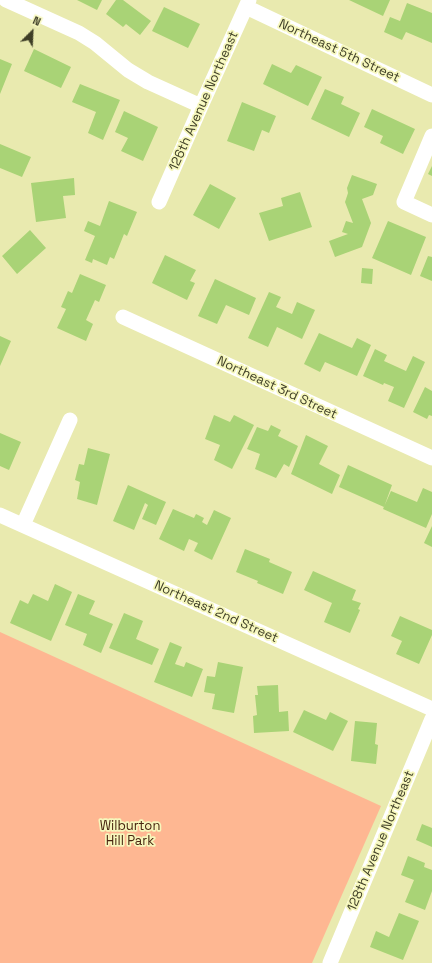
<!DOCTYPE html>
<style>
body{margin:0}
#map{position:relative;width:432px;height:963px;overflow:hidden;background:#e9eaaf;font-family:"Space Grotesk",sans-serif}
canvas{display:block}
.north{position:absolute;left:12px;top:12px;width:40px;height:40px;-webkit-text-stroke:3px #f6f7bc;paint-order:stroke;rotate:24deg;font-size:11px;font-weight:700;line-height:16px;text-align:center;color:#3e3e26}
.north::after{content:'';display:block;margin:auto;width:14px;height:18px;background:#3e3e26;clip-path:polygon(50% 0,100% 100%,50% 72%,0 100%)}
</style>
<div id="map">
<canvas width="432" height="963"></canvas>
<div class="north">N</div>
</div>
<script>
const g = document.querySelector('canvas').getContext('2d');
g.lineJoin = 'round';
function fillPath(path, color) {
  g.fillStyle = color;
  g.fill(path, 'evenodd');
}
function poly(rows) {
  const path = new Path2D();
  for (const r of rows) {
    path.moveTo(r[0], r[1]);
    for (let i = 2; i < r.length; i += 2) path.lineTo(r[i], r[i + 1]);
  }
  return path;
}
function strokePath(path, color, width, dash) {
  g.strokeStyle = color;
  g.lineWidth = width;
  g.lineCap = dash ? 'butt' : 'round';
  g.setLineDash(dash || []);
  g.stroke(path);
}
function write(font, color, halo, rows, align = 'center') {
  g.font = font + ' "Space Grotesk",sans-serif';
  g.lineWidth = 3.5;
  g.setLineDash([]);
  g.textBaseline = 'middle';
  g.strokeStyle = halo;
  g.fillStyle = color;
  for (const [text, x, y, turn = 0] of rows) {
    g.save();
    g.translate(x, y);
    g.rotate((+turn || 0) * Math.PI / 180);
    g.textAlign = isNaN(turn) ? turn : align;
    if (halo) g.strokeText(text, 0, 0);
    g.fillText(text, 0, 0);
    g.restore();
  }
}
const green = poly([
 [0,632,381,806,312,963,0,963]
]);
const building = poly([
 [77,0,102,0,97,10],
 [116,0,123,0,151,21,140,35,126,24,123,27,106,14],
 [349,0,390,0,383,16],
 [407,3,432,13,432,43,406,32,402,40,384,32,390,17,400,21],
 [164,7,200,24,188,48,152,31],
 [34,49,71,67,61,88,24,71],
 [0,59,12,64,0,94],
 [272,64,291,73,296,65,322,77,308,106,263,84],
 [80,84,120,100,103,140,88,133,96,112,72,102],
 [325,89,344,97,341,104,360,113,349,137,311,119],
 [242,102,276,116,269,133,262,130,254,151,227,141],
 [372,109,415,129,403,154,380,143,383,136,364,127],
 [124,111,158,127,143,161,121,151,128,138,115,132],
 [0,144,31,157,22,177,0,168],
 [432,166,432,176,428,174],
 [352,175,377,184,373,195,362,199,371,223,362,247,335,257,329,241,348,234,342,232,346,221,353,223,345,202,348,193,347,188],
 [74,178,75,195,63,196,66,218,36,222,31,183],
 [210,184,236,198,219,229,193,215],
 [300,192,312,227,269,241,259,213,283,206,281,198],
 [109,201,137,212,127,236,124,234,114,259,110,257,107,265,93,259,92,263,85,260,95,236,84,231,88,221,100,226],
 [388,221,426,237,411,275,372,258],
 [30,230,46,248,17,274,2,256],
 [165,255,196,270,190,281,195,283,187,300,152,283],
 [428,256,432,257,432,281,420,276],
 [362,268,373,269,372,284,361,283],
 [80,274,106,285,99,302,95,300,86,320,93,324,86,341,57,328,66,309,61,307,68,291,72,293],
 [215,279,256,298,249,315,226,305,217,324,198,316],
 [269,292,281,297,276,307,292,314,297,302,315,310,302,339,277,327,268,347,248,338],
 [319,333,352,348,357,338,371,345,357,376,325,362,320,372,304,364],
 [0,336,11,341,0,366],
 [375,349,387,355,384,361,406,371,413,356,425,362,404,408,388,401,394,387,384,383,383,385,363,376],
 [425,387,432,391,432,416,429,415,427,419,413,412],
 [214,415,230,422,234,415,254,425,232,469,214,460,220,445,205,439],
 [271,425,281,430,278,436,298,446,289,467,284,464,276,478,255,469,260,454,247,449,257,427,268,431],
 [0,433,21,442,9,470,0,466],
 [306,435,328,446,319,464,340,475,332,494,291,474],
 [88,448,110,454,97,505,77,499,80,482,75,480,79,464,84,465],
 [348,465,392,485,384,507,339,487],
 [128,485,166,502,156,525,142,519,148,505,145,503,134,530,113,521],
 [423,488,432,492,432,514,426,528,383,509,391,491,417,502],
 [173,509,194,518,196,514,204,518,202,522,207,525,214,510,231,518,212,560,194,551,198,543,189,539,184,551,159,539],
 [432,526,432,547,424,543],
 [245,549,270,559,269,562,292,572,283,594,257,583,258,581,236,572],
 [313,571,356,590,352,600,361,603,358,609,360,610,350,633,324,622,332,603,304,590],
 [55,584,72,592,51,641,10,623,20,600,28,604,33,594,48,601],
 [78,594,95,601,89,614,113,624,101,653,83,645,87,634,65,625],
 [124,613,143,621,136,639,159,649,152,665,109,648],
 [400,616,432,630,432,635,419,664,396,654,402,641,391,636],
 [170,642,182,647,175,664,184,667,186,662,203,669,192,697,154,682],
 [218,662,243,667,234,713,212,709,215,694,204,692,207,676,215,677],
 [278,685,279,712,288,711,289,731,254,733,253,716,257,715,255,695,258,695,257,686],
 [304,710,326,720,330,712,348,721,333,751,293,732],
 [355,721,377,723,375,744,378,745,376,764,351,761],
 [422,824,432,828,432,847,416,840],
 [408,856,425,863,424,867,432,870,432,891,425,910,405,902,414,880,401,875],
 [399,913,419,921,403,960,370,947,376,931,389,937]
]);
const minor = poly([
 [6,0,79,33,95,43,128,70,148,82,201,106],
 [246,7,432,95],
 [432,136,404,202,432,215],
 [159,202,201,106,249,0],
 [123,317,432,458],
 [0,515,432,709],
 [23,525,70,420],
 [330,963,432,719]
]);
const streetNames = [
 ["Northeast 5th Street",339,51,25],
 ["126th Avenue Northeast",204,101,-66],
 ["Northeast 3rd Street",277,388,25],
 ["Northeast 2nd Street",216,612,24],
 ["128th Avenue Northeast",381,841,-67]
];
const parkNames = [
 ["Wilburton",130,826],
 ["Hill Park",130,841]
];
fillPath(green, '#feb792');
fillPath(building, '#a9d376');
strokePath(minor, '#fff', 15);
write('13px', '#3e3e26', '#f6f7bc', streetNames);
write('13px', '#48240f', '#f6f7bc', parkNames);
</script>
